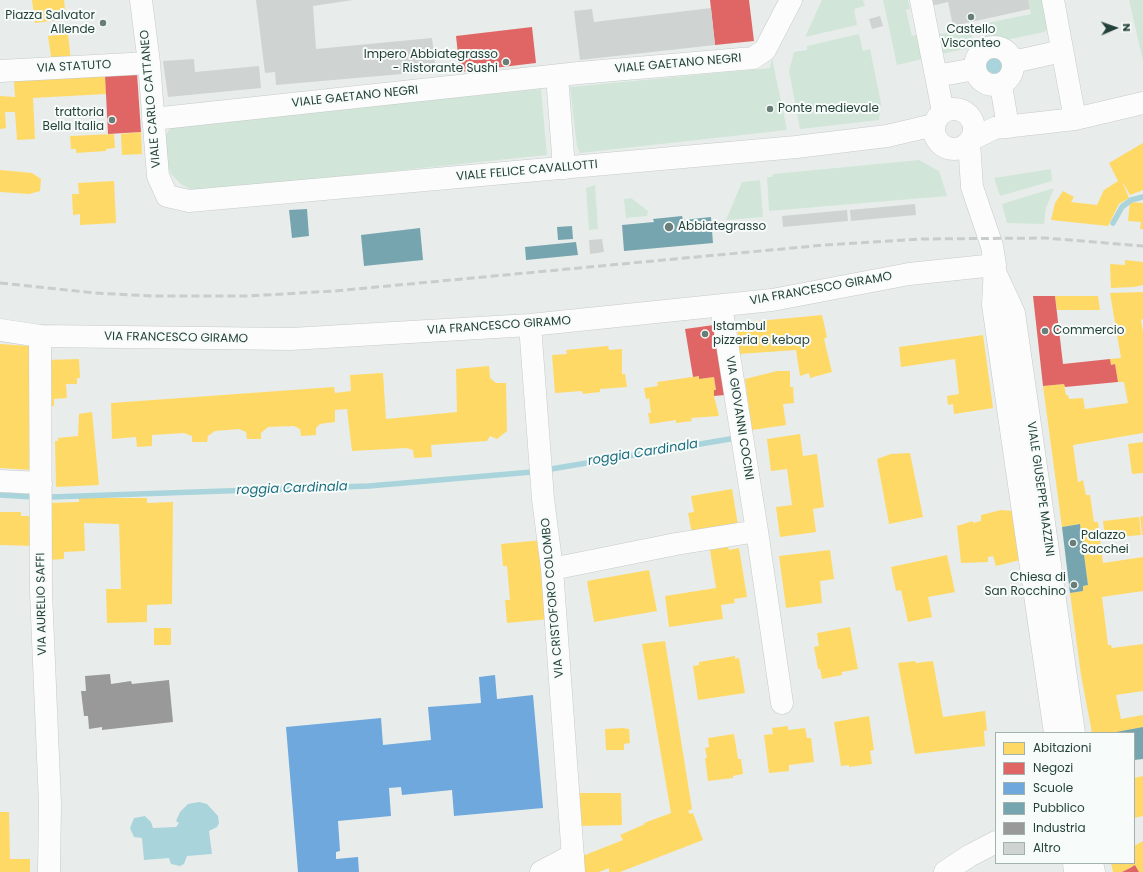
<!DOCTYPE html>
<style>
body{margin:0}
#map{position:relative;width:1143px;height:872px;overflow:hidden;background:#e8edeb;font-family:Poppins,sans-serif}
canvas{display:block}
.legend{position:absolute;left:995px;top:732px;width:140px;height:132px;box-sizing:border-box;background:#f7fbf9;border:1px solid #a3b1ad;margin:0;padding:5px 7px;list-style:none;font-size:12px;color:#24423a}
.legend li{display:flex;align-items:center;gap:8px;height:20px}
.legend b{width:20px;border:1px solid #a3b1ad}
.north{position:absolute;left:1095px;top:8px;width:40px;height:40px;-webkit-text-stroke:3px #f7fbf9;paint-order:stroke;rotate:88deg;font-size:11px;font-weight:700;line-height:16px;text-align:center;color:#24423a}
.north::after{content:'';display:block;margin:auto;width:14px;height:18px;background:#24423a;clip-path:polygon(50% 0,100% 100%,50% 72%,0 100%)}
</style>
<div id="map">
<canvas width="1143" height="872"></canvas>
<ul class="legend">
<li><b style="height:11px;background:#ffd966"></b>Abitazioni</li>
<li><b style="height:11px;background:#e06666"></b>Negozi</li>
<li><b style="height:11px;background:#6fa8dc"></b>Scuole</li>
<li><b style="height:11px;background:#76a5af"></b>Pubblico</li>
<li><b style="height:11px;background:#999"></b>Industria</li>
<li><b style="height:11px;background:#cfd4d2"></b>Altro</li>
</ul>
<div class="north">N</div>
</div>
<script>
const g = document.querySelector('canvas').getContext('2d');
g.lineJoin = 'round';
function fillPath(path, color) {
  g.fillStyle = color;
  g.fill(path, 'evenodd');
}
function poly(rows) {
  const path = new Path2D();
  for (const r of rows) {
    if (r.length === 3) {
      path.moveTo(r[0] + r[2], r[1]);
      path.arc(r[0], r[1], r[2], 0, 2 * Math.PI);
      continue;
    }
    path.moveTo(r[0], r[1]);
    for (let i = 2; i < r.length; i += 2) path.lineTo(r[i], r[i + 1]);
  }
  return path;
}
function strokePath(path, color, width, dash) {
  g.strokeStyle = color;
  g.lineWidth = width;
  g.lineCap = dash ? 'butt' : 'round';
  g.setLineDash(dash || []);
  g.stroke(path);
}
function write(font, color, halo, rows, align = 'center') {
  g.font = font + ' Poppins,sans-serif';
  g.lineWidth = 4;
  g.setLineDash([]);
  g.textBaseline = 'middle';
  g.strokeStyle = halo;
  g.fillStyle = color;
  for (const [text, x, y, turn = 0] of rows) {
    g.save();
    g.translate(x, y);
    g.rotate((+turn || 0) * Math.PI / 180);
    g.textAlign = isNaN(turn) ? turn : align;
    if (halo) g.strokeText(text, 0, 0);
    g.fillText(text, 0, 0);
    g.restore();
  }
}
const green = poly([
 [822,0,863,0,865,6,854,9,857,25,805,37],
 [883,0,908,0,910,9,906,10,912,36,925,33,931,57,897,65],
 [1028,0,1049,0,1048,29,1044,32,987,44,982,24,1031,14],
 [1129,0,1143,0,1143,61],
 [970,28,974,47,941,54,937,35],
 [859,34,863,51,870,49,881,103,879,120,800,129,789,71,794,52,807,50,807,46],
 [772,58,787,130,580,153,577,147,570,87,770,68],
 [541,89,547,155,201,191,190,189,181,184,171,174,167,164,165,135,171,128,182,125],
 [919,160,939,171,947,196,769,211,767,177,772,177,773,174],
 [1051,169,1052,181,1000,196,994,178],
 [760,180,763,217,726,220,742,182],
 [595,185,598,229,589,230,586,188],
 [1054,188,1046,208,1044,224,1007,223,1002,204],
 [631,198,648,211,647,216,626,218,624,199]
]);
const water = poly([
 [995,54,1004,57,1007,69,1003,73,993,74,985,69,986,61],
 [199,802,207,804,218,816,219,823,217,827,209,831,212,854,187,856,184,864,180,866,171,864,169,858,144,860,142,838,134,837,130,828,134,818,145,816,151,822,153,828,176,827,179,823,176,821,180,812,188,804]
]);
const homes = poly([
 [32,0,64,0,66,19,35,23],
 [68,34,71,61,52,63,48,36],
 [105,75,106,94,33,98,35,139,17,140,15,112,5,112,6,128,0,129,0,96,15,97,14,81],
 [141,132,142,154,122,155,121,134],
 [114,134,115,148,106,149,106,151,76,153,76,149,71,149,70,136],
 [1143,143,1143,190,1130,195,1122,181,1129,198,1119,204,1108,226,1051,220,1055,203,1063,191,1074,197,1071,202,1097,205,1104,190,1118,181,1109,163],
 [0,170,32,173,41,179,40,191,29,194,0,192],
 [114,181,116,223,80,225,80,214,73,215,72,194,79,194,78,183],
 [1130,202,1143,203,1143,229,1140,229,1141,222,1128,221],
 [1125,260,1143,262,1143,285,1134,287,1111,288,1110,264,1125,265],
 [1143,292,1143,319,1141,320,1143,333,1143,433,1073,445,1078,482,1083,480,1086,495,1090,495,1094,522,1098,522,1103,563,1143,557,1143,591,1102,597,1108,645,1111,645,1112,648,1143,644,1143,691,1116,695,1121,719,1143,715,1143,727,1112,733,1092,733,1081,675,1070,593,1083,591,1083,586,1088,585,1080,524,1062,527,1043,386,1064,384,1066,395,1068,395,1069,399,1083,398,1085,409,1128,403,1124,382,1118,382,1115,364,1111,365,1110,359,1121,358,1110,293],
 [1055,296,1098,296,1100,310,1057,310],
 [822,315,827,337,824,339,832,372,810,378,809,373,800,376,796,350,739,354,737,323],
 [983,335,993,408,954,414,953,404,948,405,947,396,959,394,955,359,901,367,899,347],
 [0,344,29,346,32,349,33,470,0,468],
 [608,346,609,350,622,349,622,374,625,374,627,387,600,389,600,392,583,394,582,391,555,393,552,355,567,354,566,350],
 [79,359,80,378,77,378,77,384,66,384,67,398,54,399,54,406,50,406,47,360],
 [489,366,490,378,496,383,506,383,507,431,497,439,490,436,487,441,431,445,432,457,414,458,413,450,406,448,352,451,347,409,335,410,335,422,320,424,316,428,316,435,301,436,300,429,294,426,268,427,261,433,261,439,247,439,246,432,239,429,215,431,208,436,207,442,192,442,192,436,184,433,152,435,152,446,137,447,136,437,112,439,111,403,334,387,335,393,351,391,350,375,383,373,386,419,457,412,456,369],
 [777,371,790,371,790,387,793,387,794,403,783,404,786,425,752,430,745,379],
 [699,376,699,379,714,377,716,390,714,390,714,396,719,416,691,418,692,421,676,423,676,420,650,424,648,413,651,413,649,398,646,399,644,388,658,386,657,382],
 [92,412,99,485,56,487,55,441,58,441,58,438,78,436,79,414],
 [800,434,803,456,817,454,824,507,813,509,816,532,780,537,776,507,792,505,787,469,771,471,767,439],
 [1143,442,1143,473,1132,474,1128,444],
 [910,453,923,517,889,524,877,459,891,454],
 [732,489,738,525,692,533,688,513,694,512,691,496],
 [79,498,147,498,147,503,173,502,172,604,147,605,147,622,107,623,106,589,121,589,119,524,84,523,85,551,64,552,64,559,49,560,48,503,79,502],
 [1001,510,1014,511,1020,560,996,566,993,556,988,557,988,562,961,563,957,526,973,521,973,523,981,521,981,515],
 [0,512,21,512,21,516,35,516,35,546,0,545],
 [1143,516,1143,535,1142,535,1140,517],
 [1139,517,1141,535,1105,538,1103,521],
 [542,540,550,619,507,623,505,600,510,600,507,566,503,566,501,544],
 [728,547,729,550,739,548,747,597,734,599,735,603,721,605,723,619,669,627,665,596,716,588,710,550],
 [830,550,834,579,820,581,822,603,786,608,779,556],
 [947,555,955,592,928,597,932,617,908,622,901,590,896,591,891,567],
 [649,570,657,611,594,622,587,581],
 [850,627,858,669,842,672,842,675,822,679,820,669,818,669,814,647,819,646,817,633],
 [154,628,171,628,171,645,154,645],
 [665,641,692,809,688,811,690,814,693,813,703,840,620,872,609,872,609,868,599,872,582,872,580,857,623,840,620,835,645,824,644,823,671,813,642,644],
 [735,656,735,659,739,658,745,693,698,700,693,666,699,665,699,662],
 [915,661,916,663,933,661,943,717,985,711,987,730,984,731,985,746,915,754,898,663],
 [869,716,874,750,870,751,872,764,849,767,849,765,841,766,834,722],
 [788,726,788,730,805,728,807,738,811,738,814,762,789,765,789,771,769,773,764,735,773,734,772,728],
 [623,728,629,729,630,743,624,744,624,750,606,750,605,729],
 [734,734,738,759,741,759,743,774,733,776,733,778,708,781,705,758,707,758,705,748,709,747,708,738],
 [1143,776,1143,816,1134,818,1134,778],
 [578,793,621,793,622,825,579,826],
 [0,812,9,812,10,859,30,859,30,872,0,872],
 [1143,841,1143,872,1139,872,1135,865,1122,872,1113,872,1111,863,1134,863,1134,846]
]);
const shops = poly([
 [710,0,749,0,754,41,715,45],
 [532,27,536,63,460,72,456,36],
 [137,73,141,132,108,134,105,75],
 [1033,296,1055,296,1063,364,1110,359,1111,365,1115,364,1118,382,1065,387,1064,384,1043,386],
 [714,325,725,395,714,396,714,390,716,390,714,377,699,379,699,376,693,377,685,329],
 [1135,865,1139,872,1122,872,1130,868]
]);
const schools = poly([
 [495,675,497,699,533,695,543,808,454,816,452,790,402,795,401,787,389,788,391,816,338,821,340,851,336,852,336,859,358,857,359,872,298,872,286,727,381,718,383,745,431,740,428,707,481,703,479,677]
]);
const public = poly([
 [307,209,309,236,292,238,289,210],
 [682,216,683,220,711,217,713,243,624,251,622,225,654,222,653,219],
 [572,226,573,239,558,240,557,227],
 [420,228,423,260,364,266,361,235],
 [576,242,578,255,526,260,525,247],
 [1080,524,1088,585,1083,586,1083,591,1070,593,1062,527],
 [1143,727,1143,759,1134,760,1134,733,1116,732]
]);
const industry = poly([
 [110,674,111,684,131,681,132,684,169,680,173,722,102,730,102,727,89,729,88,716,84,716,81,691,86,691,85,676]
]);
const stream = poly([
 [1113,223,1122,207,1131,200,1143,197],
 [551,469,736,438],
 [0,495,34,497],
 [51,497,369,486,532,472]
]);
const building = poly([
 [256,0,353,0,313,6,316,49,432,38,436,71,276,85,275,72,265,73],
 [926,0,1028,0,1030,9,953,26,948,2,927,7],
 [711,8,715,45,580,60,574,11,592,9,594,22],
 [880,16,883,26,872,29,869,19],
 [194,59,195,72,259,66,261,88,168,97,163,61],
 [915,204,916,215,851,221,850,210],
 [847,210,848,221,783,227,782,216],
 [602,239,604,252,590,254,589,240]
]);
const minor = poly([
 [141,0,149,63,158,176,167,196,189,201,796,147,887,136,934,125],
 [921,0,936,76,975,69],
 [1053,0,1075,119],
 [994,66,19],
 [1013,62,1062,51],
 [0,71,149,63],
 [557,76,564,168],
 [936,76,943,112],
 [1001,85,1008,127],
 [954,129,20],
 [153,119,579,73,753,58,765,50,791,0],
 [972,139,995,128,1075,119,1143,103],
 [969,142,972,187,992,246,995,265,993,305,1055,733],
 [996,274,1014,313,1074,733],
 [530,325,543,499,552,569,574,872],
 [0,330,40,336,291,339,530,325,772,300,909,274,995,265],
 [40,336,41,592,50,804,49,872],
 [0,481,41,483],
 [757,531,782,703],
 [552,569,676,544,757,531,721,305],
 [1074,863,1075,872],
 [1092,863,1094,872],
 [541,872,573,855],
 [945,872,969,856,996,842]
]);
const rail = poly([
 [0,283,95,293,152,296,248,296,334,291,824,245,921,239,1045,238,1143,246]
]);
const markers = [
 [971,17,4,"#697e78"],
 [103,23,4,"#697e78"],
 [506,62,4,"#697e78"],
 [770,109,4,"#697e78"],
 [112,120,4,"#697e78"],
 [669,227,5,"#697e78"],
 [1045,331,4,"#697e78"],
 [705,334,4,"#697e78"],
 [1073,543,4,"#697e78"],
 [1074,585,4,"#697e78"]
];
const poiNames = [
 ["Piazza Salvator",95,16,"right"],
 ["Allende",95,30,"right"],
 ["Castello",971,30,"center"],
 ["Visconteo",971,44,"center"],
 ["Impero Abbiategrasso",498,55,"right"],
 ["- Ristorante Sushi",498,69,"right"],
 ["Ponte medievale",778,109],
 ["trattoria",104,113,"right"],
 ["Bella Italia",104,127,"right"],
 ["Abbiategrasso",678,227],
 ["Istambul",713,327],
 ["pizzeria e kebap",713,341],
 ["Commercio",1053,331],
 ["Palazzo",1081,536],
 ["Sacchei",1081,550],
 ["Chiesa di",1066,578,"right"],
 ["San Rocchino",1066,592,"right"]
];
const streetNames = [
 ["VIALE GAETANO NEGRI",678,64,-5],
 ["VIA STATUTO",74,67,-3],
 ["VIALE GAETANO NEGRI",355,97,-6],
 ["VIALE CARLO CATTANEO",151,99,-95],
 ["VIALE FELICE CAVALLOTTI",527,171,-5],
 ["VIA FRANCESCO GIRAMO",821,289,-10],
 ["VIA FRANCESCO GIRAMO",499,326,-4],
 ["VIA FRANCESCO GIRAMO",176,338,1],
 ["VIA GIOVANNI COCINI",739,418,81],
 ["VIALE GIUSEPPE MAZZINI",1040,489,82],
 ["VIA CRISTOFORO COLOMBO",553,598,-95],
 ["VIA AURELIO SAFFI",42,604,-91]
];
const waterNames = [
 ["roggia Cardinala",643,453,-9],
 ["roggia Cardinala",292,489,-2]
];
fillPath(green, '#d1e6d8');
fillPath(water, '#a9d4db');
fillPath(homes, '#ffd966');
fillPath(shops, '#e06666');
fillPath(schools, '#6fa8dc');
fillPath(public, '#76a5af');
fillPath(industry, '#999');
strokePath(stream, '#a9d4db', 5.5);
fillPath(building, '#cfd4d2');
strokePath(minor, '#c5cac8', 23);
strokePath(minor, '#fcfcfc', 22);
strokePath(rail, '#c9cdcc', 3, [8, 4]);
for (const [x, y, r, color] of markers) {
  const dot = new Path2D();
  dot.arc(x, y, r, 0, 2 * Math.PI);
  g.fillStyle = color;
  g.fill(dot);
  strokePath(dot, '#f7fbf9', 1.5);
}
write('12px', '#24423a', '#f7fbf9', poiNames, 'left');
write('12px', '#24423a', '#f7fbf9', streetNames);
write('italic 13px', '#1c6f80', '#f7fbf9', waterNames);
</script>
